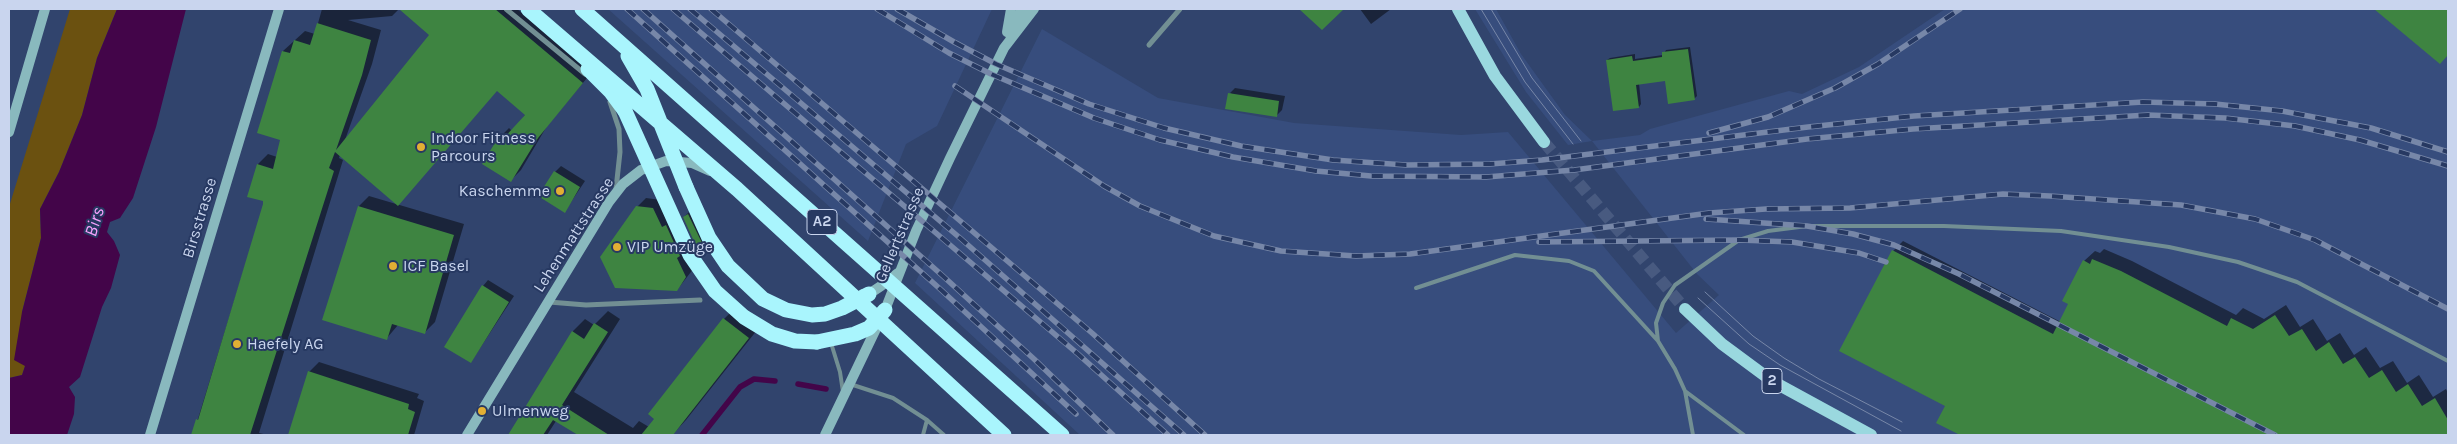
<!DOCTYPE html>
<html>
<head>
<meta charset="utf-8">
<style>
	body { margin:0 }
	#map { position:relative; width:2457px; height:444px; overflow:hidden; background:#31446d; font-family:Karla,sans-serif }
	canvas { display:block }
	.frame { position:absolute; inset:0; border:10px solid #c9d5ee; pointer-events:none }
</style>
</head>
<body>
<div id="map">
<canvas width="2457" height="444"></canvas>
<div class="frame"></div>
</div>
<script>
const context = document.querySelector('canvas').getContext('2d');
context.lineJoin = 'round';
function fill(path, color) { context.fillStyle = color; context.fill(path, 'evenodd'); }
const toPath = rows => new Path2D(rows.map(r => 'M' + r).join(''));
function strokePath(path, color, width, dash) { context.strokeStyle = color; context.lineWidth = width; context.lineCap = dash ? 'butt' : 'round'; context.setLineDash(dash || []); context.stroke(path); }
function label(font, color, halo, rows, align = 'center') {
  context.font = font + ' Karla,sans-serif'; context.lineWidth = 4; context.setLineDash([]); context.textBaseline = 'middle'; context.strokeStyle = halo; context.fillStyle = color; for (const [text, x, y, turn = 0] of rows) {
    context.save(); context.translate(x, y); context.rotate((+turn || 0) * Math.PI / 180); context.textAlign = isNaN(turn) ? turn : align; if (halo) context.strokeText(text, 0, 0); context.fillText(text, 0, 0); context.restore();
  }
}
fill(toPath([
	[608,9,992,9,937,126,906,144,868,241],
	[1475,9,1496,9,1521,54,1565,115,1592,141,1640,135,1650,129,1789,91,1802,94,1859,67,1945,9,2448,9,2448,435,1080,435,915,283,1042,29,1158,98,1294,123,1461,135,1508,132,1676,333,1719,295,1697,274,1592,141,1568,145,1526,92]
]), '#374d7d');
fill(toPath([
	[70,9,117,9,97,58,82,115,59,172,40,209,41,238,22,312,25,366,22,375,9,378,9,207]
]), '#6b5110');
fill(toPath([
	[117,9,186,9,156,127,133,198,120,218,110,222,107,232,114,241,120,255,111,288,102,307,80,377,69,387,75,397,74,414,67,435,9,435,9,378,22,375,25,366,14,360,22,312,41,238,40,209,59,172,82,115,97,58]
]), '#430549');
fill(toPath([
	[322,9,399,9,392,16,348,20,381,30,372,64,345,140,431,35,401,9,517,9,592,72,547,126,521,170,511,180,499,138,509,128,512,131,526,114,497,90,398,204,340,155,339,158,343,160,259,433,268,435,193,435,264,204,264,200,248,196,258,164,268,154,277,157,282,139,283,51,305,31,315,34],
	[1360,9,1391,9,1371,24],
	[2376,9,2448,9,2448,54,2440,62],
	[1690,47,1697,96,1694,99,1666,80,1639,83,1641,104,1639,107,1607,60,1610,58,1635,54,1635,59,1663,55,1666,50],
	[1235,88,1285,96,1282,110,1276,116,1230,93],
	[561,166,585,181,565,211,555,172],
	[369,196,464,224,435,322,424,333,398,325,387,338,359,206],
	[646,198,661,200,694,268,677,290,637,207],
	[693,208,710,236,702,244,684,217],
	[1903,241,2061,322,2070,304,2084,261,2095,251,2100,253,2104,249,2132,261,2236,315,2243,308,2264,319,2286,305,2300,327,2313,319,2327,341,2340,333,2354,355,2366,347,2380,368,2393,361,2407,383,2419,375,2433,397,2446,389,2448,393,2448,435,1963,435,1938,423,1947,406,1893,251],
	[488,280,514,296,471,362,483,286],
	[737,306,761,325,686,420,674,433,671,431,668,435,580,435,556,421,547,435,509,435,573,331,585,319,594,325,608,311,620,319,574,392,633,428,639,421,649,427,724,319],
	[319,362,419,394,417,398,424,401,414,435,290,435,309,372]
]), '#0007');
strokePath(toPath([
	[798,384,826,389],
	[702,435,740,387,754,379,775,381]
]), '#430549', 5.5);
fill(toPath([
	[399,9,495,9,583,83,538,138,511,182,482,164,498,138,502,140,525,115,497,91,398,206,335,152,329,168,334,171,250,435,191,435,196,419,198,420,263,204,263,201,247,197,257,164,273,169,280,140,257,133,282,51,290,53,294,40,310,45,317,23,371,40,362,75,336,150,429,35],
	[1299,9,1344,9,1322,30],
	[2374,9,2448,9,2448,55,2440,64],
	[1688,49,1695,100,1668,104,1665,81,1636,85,1639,108,1613,111,1606,60,1632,56,1633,61,1662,57,1662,52],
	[1228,93,1279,101,1277,117,1225,109],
	[554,171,580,187,565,213,538,196],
	[358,206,454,235,425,334,392,324,387,340,322,320],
	[636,206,653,208,662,227,666,225,680,256,677,258,686,277,677,291,615,288,600,257],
	[688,214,703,245,697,248,683,217],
	[1892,250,2053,334,2068,304,2062,301,2083,260,2090,264,2092,259,2121,271,2227,326,2231,318,2253,329,2275,315,2289,336,2302,329,2316,351,2329,342,2343,364,2355,357,2369,378,2382,370,2396,392,2408,384,2422,406,2435,398,2448,420,2448,435,1960,435,1936,423,1945,406,1839,351],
	[482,285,509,302,471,363,444,347],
	[723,318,749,338,673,435,641,435,654,419,648,414],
	[594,323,608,332,562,405,609,435,578,435,553,420,543,435,508,435,572,331,584,339],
	[308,371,409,404,408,409,415,412,408,435,288,435]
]), '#3e8441');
strokePath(toPath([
	[1544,142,1685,309]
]), '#485a80', 12, [12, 6]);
strokePath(toPath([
	[1416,288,1515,255,1569,261,1594,271,1658,341],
	[831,343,840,372,843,392],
	[850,384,893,398,927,420,944,435],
	[1685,391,1744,435],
	[923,435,927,420],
	[1693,435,1685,391,1675,369,1658,341,1656,323,1663,303,1675,285,1739,240,1768,231,1807,226,1944,226,2061,231,2169,247,2238,262,2297,282,2448,361]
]), '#728f93', 4);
strokePath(toPath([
	[506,9,585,74],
	[1149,45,1180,9],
	[610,102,619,129,620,152,616,189],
	[549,302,586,305,700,300]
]), '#728f93', 5);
strokePath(toPath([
	[1007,32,1011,9],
	[1010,35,1022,9],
	[9,132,45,9],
	[863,294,869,294,881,286,898,273],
	[150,435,279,9],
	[467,435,609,202,623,184,641,170,666,161,692,163,710,171],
	[825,435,885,310,916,231,950,158,1004,48,1034,9]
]), '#89b9be', 10);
strokePath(toPath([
	[1458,9,1495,76,1544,142],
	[1685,309,1722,344,1772,381,1871,435]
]), '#9ad8df', 12);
strokePath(toPath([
	[588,69,611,92,625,111],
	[686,187,709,238,728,266,763,299,786,310,812,315,825,314,842,308,869,294],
	[817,342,855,334,869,328,885,310]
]), '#a9f5fd', 15);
strokePath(toPath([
	[1481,9,1525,82,1573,144],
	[1491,9,1532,78,1581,141],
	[1705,292,1753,336,1784,358,1819,379,1902,422],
	[1698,298,1749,344,1780,365,1901,431]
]), '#7787a8', 1);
const rail = toPath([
	[627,9,939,288,1076,414],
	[643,9,944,277,1034,359,1113,435],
	[673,9,1078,354,1168,435],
	[690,9,960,238,1184,435],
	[711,9,1092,333,1205,435],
	[877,9,949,53,991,74,1094,118,1160,140,1233,157,1316,171,1371,176,1486,177,1574,170,1807,139,1913,129,2148,115,2225,118,2295,126,2360,140,2448,166],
	[897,9,954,42,996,64,1089,104,1164,128,1241,146,1333,160,1406,165,1490,164,1542,160,1808,127,1914,116,2143,102,2215,104,2282,111,2371,128,2448,152],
	[955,86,1104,186,1140,206,1214,236,1281,251,1356,256,1410,254,1709,213,1766,209,1850,208,2003,194,2050,196,2181,205,2255,219,2315,240,2448,309],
	[1709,133,1768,117,1835,88,1878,64,1960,9],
	[1706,219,1807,226,1853,234,1894,245,1959,274,2275,435],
	[1539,242,1739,240,1792,242,1859,253,1886,262]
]);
strokePath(rail, '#7787a8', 5.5);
strokePath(rail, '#273962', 4, [11]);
strokePath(toPath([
	[528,9,737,189,1004,435],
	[582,9,1062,435],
	[628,56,647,89,686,187],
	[625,111,690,255,715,291,744,317,772,334,795,341,817,342]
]), '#a9f5fd', 15);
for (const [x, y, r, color] of [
	[421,147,5,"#e2af34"],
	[560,191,5,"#e2af34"],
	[617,247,5,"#e2af34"],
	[393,266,5,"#e2af34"],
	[237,344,5,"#e2af34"],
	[482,411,5,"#e2af34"]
]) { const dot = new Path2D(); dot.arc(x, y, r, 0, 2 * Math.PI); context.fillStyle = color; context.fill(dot); strokePath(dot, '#273962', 2); }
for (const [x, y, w] of [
	[822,222,30],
	[1772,381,20]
]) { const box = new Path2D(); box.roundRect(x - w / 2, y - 12.5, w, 25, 4); context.fillStyle = '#273962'; context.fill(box); strokePath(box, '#c9d5ee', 1); }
label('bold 15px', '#c9d5ee', null, [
	["A2",822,222],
	["2",1772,381]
]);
label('16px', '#c9d5ee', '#273962', [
	["Indoor Fitness",431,138],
	["Parcours",431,156],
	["Kaschemme",550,191,"right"],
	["VIP Umzüge",627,247],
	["ICF Basel",403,266],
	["Haefely AG",247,344],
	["Ulmenweg",492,411]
], 'left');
label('16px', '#c9d5ee', '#273962', [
	["Birsstrasse",200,218,-73],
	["Lehenmattstrasse",574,235,-57],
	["Gellertstrasse",900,235,-67]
]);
label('italic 18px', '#f7a2fd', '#273962', [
	["Birs",95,222,-73]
]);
</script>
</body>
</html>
